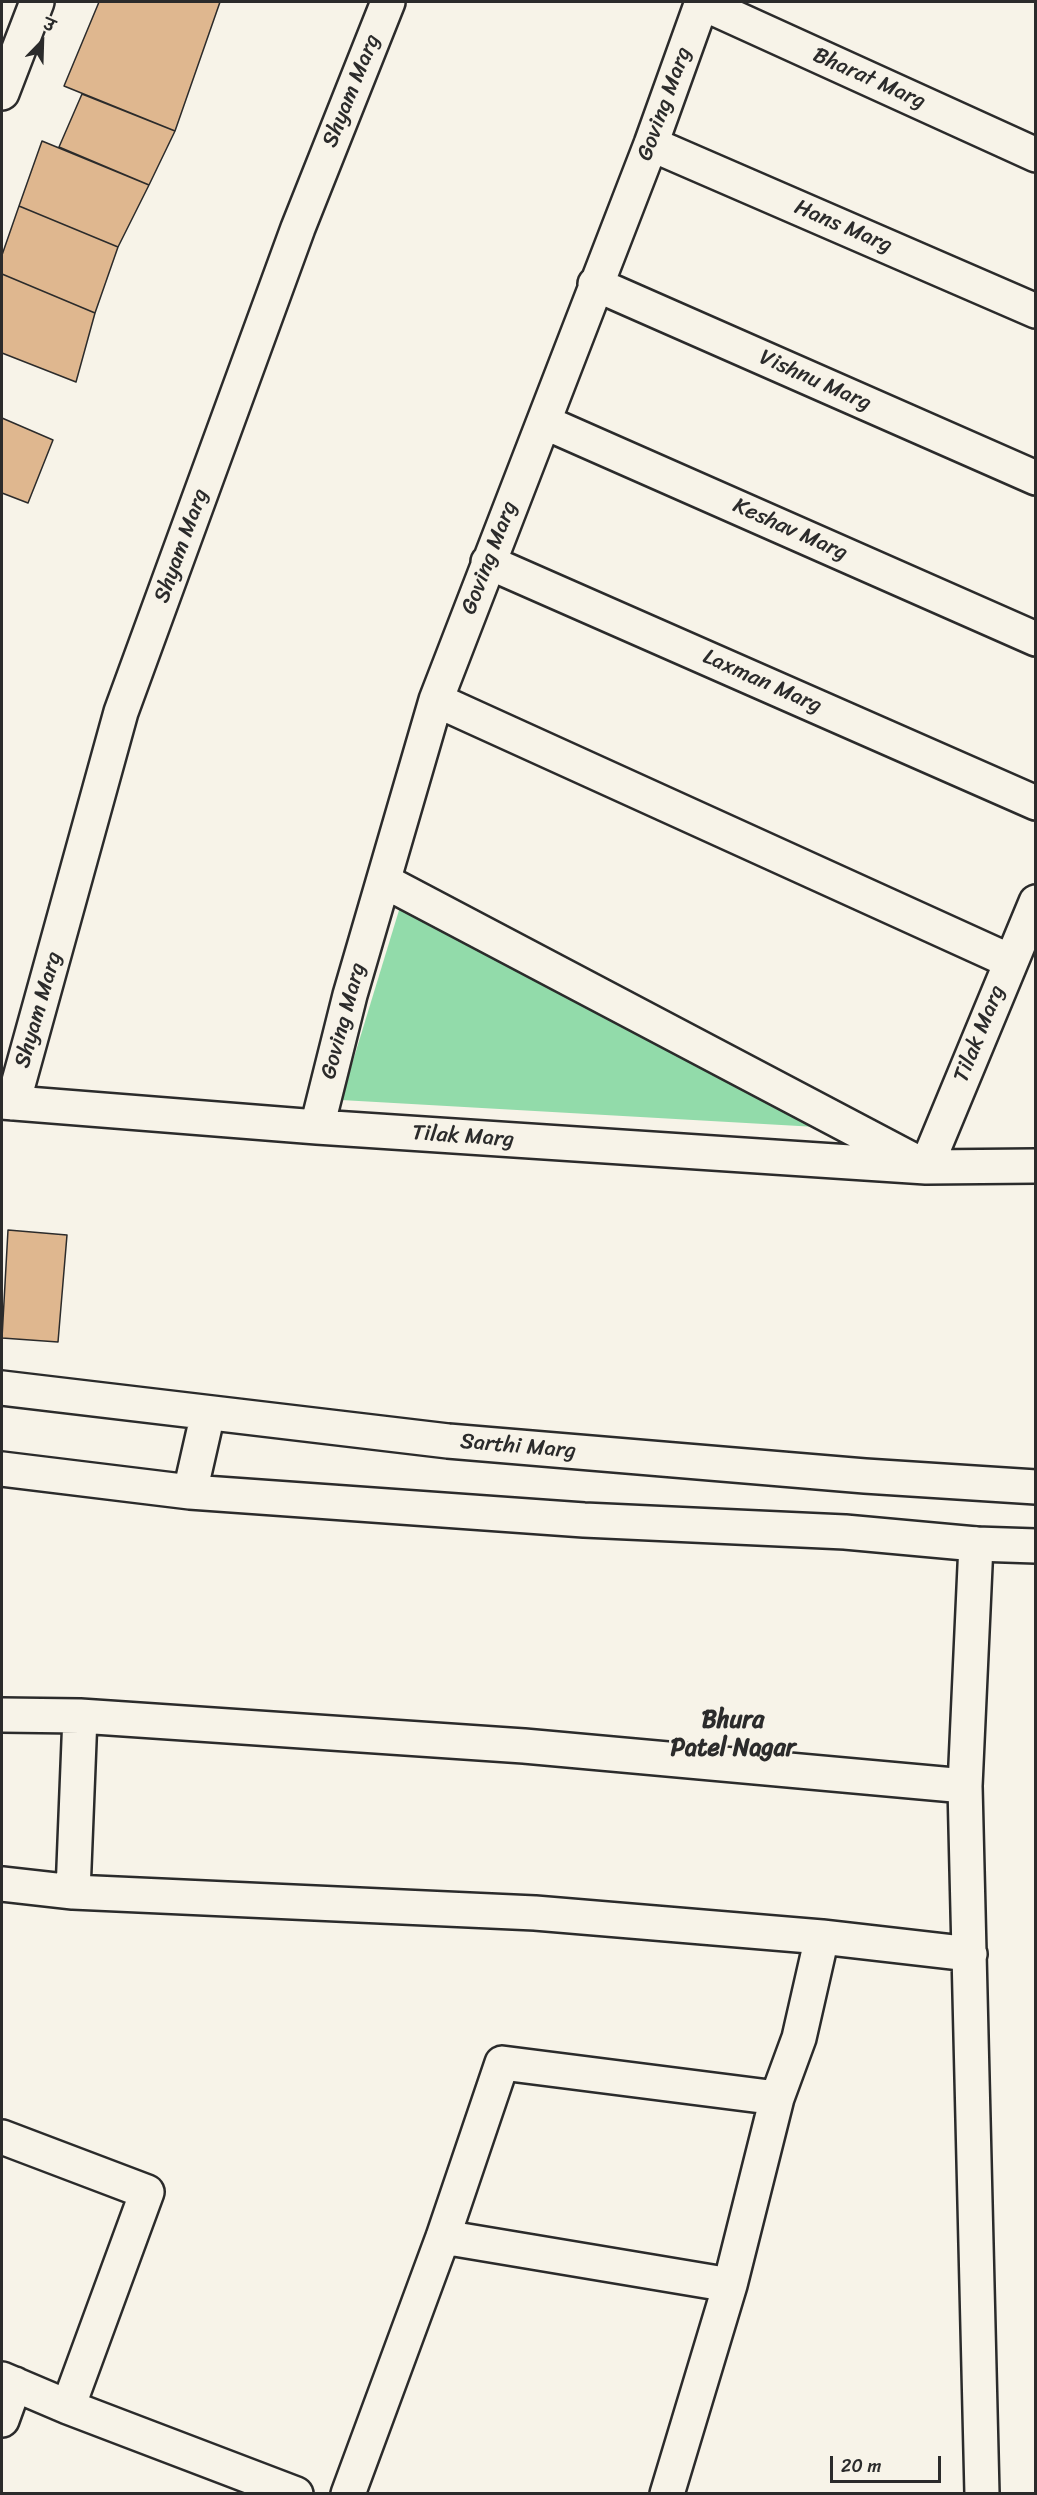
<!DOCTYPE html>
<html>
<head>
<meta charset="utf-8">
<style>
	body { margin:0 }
	#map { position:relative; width:1037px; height:2495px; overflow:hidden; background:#f7f3e8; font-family:Sriracha,"Playpen Sans Deva",sans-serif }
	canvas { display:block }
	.frame { position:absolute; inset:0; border:3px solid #2b2b2b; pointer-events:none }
	.north { position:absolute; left:12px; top:12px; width:60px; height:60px; -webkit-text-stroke:4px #f7f3e8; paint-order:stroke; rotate:23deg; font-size:16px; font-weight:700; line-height:24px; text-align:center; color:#2b2b2b }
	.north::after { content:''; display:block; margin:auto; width:21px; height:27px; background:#2b2b2b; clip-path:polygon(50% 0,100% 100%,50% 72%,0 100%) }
	.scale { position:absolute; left:830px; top:2456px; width:111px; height:27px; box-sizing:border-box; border:3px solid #2b2b2b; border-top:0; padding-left:8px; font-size:18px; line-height:21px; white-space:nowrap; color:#2b2b2b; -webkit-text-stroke:4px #f7f3e8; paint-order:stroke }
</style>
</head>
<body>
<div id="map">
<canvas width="1037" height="2495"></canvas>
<div class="frame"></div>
<div class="north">उ</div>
<div class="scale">20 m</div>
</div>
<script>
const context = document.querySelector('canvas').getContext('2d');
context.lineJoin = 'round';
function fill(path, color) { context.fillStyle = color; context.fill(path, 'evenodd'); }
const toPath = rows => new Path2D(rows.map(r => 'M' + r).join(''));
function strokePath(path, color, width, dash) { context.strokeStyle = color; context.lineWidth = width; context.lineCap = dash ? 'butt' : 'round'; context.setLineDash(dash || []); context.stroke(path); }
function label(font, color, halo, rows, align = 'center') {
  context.font = font + ' Sriracha,sans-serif'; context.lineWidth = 4.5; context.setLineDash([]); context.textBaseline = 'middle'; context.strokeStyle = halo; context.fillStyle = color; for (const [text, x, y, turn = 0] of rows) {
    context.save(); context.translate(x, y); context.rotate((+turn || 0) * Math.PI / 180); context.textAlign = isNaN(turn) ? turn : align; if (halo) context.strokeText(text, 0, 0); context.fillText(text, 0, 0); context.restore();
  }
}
fill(toPath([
	[400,907,887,1131,341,1100]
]), '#92dbaa');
const building = toPath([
	[99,2,220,2,175,131,64,86,99,2],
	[82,94,175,131,149,185,59,147,82,94],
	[42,141,149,185,118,247,19,206,42,141],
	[19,206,118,247,95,313,2,274,2,255,19,206],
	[2,274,95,313,76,382,2,353,2,274],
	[2,418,53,440,28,503,2,493,2,418],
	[8,1230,67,1235,58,1342,2,1338,8,1230]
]);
fill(building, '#dfb78f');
strokePath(building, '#2b2b2b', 1.5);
const street = toPath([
	[702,3,1036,155],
	[651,144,1036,311],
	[595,284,1036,478],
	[544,422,1036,639],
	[488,562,1036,803],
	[436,700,1010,961],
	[384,881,926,1167,1036,902],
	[2,1102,317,1127,926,1167,1036,1166],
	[13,1103,121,712,298,228,388,2],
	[317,1127,350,995,436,700,651,144,702,2],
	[976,1544,965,1786,982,2494],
	[2,1715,80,1716,524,1746,965,1786],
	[80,1716,73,1892,535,1913,822,1937],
	[2,1884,73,1892],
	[2,2137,147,2192,68,2407],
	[443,2237,730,2285],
	[2,2379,68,2407,296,2494],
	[2,2420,15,2384],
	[348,2494,443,2237,502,2063,777,2098,799,2038,822,1937,970,1954],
	[667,2494,730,2285,777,2098]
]);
const secondary = toPath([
	[2,93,37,2],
	[2,1388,448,1441,865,1476,1036,1487],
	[2,1469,190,1492,584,1520,845,1532,976,1544,1036,1546],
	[190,1492,208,1413]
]);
strokePath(street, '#2b2b2b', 38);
strokePath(secondary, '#2b2b2b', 38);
strokePath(street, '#f7f3e8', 33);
strokePath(secondary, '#f7f3e8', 33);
label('22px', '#2b2b2b', '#f7f3e8', [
	["Bharat Marg",869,79,24],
	["Shyam Marg",352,91,-68],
	["Goving Marg",665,104,-70],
	["Hans Marg",843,227,23],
	["Vishnu Marg",815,381,24],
	["Keshav Marg",790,530,24],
	["Shyam Marg",182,546,-70],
	["Goving Marg",490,558,-69],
	["Laxman Marg",762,682,24],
	["Shyam Marg",39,1010,-74],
	["Goving Marg",344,1021,-75],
	["Tilak Marg",980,1034,-68],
	["Tilak Marg",463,1137,4],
	["Sarthi Marg",518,1447,5]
]);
label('bold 24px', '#2b2b2b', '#f7f3e8', [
	["Bhura",733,1721],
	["Patel Nagar",733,1749]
]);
</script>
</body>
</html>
